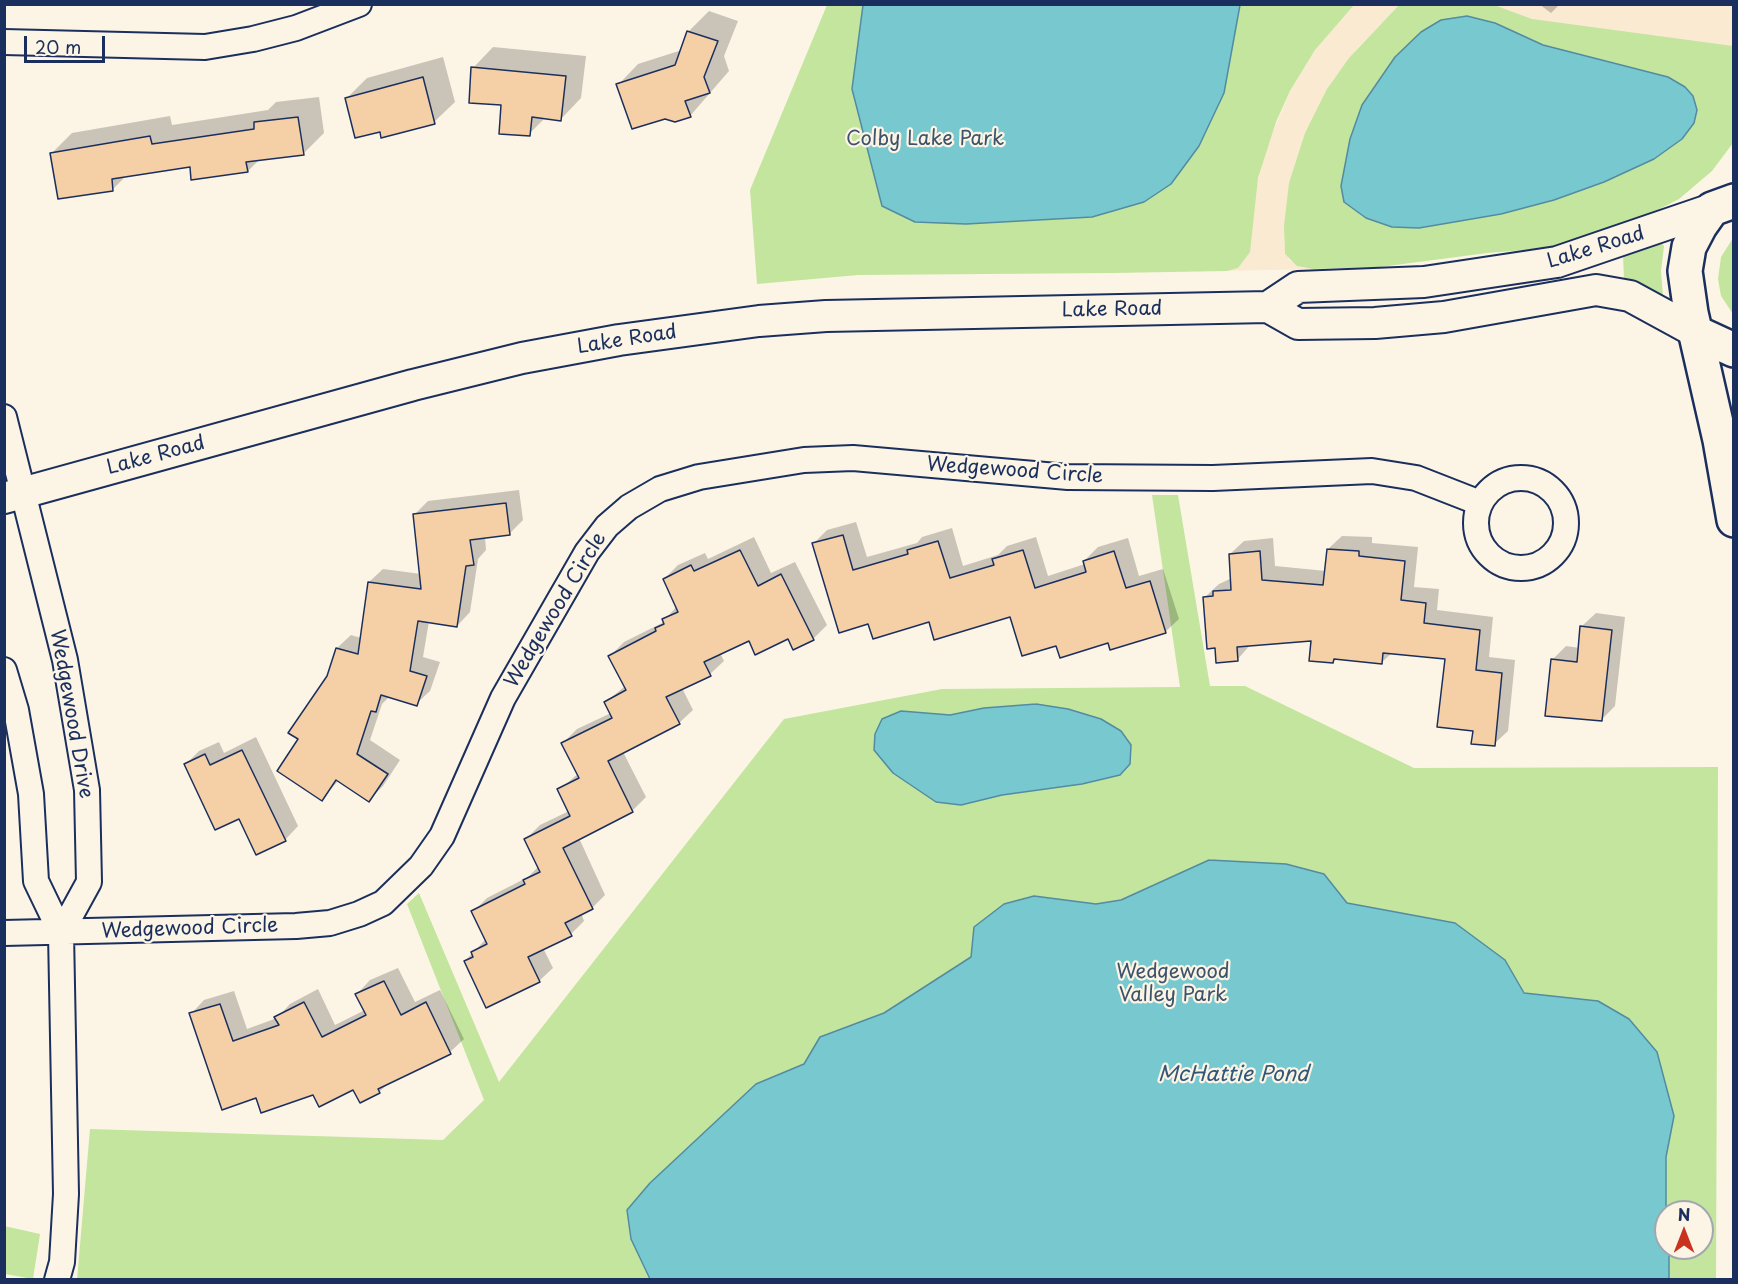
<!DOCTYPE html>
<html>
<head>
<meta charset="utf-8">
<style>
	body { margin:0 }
	#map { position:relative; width:1738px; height:1284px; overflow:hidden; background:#fcf5e5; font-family:"Playpen Sans",sans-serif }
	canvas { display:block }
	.frame { position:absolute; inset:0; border:6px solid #1b2f5e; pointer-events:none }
	.north { position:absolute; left:1654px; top:1200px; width:60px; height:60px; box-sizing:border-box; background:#fcf5e5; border:2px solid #a2a6af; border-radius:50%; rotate:0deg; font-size:16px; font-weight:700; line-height:24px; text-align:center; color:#1b2f5e }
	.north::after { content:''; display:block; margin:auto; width:21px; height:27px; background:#c8321e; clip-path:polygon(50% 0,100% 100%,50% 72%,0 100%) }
	.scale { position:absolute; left:24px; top:36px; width:81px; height:27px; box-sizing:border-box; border:3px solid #1b2f5e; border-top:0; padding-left:8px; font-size:18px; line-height:21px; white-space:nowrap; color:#1b2f5e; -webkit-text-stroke:4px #fcf5e5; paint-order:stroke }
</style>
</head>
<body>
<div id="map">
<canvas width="1738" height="1284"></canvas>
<div class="frame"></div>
<div class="north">N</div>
<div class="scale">20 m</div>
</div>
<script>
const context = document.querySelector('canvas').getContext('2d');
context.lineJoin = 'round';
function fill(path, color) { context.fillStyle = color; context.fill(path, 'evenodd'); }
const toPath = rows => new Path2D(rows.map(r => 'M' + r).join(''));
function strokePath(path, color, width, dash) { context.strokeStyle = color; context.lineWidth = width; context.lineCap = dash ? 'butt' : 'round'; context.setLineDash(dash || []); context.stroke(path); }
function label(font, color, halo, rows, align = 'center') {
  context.font = font + ' "Playpen Sans",sans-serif'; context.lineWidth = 4.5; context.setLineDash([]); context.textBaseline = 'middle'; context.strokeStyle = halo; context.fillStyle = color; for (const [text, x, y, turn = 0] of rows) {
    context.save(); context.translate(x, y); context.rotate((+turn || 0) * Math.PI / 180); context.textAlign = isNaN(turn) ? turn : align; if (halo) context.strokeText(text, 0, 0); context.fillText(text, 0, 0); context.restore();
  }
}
fill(toPath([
	[1354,5,1399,5,1358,48,1334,79,1305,133,1284,244,1289,260,1305,268,1318,269,1221,271,1238,268,1265,150,1290,92,1315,50],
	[1489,5,1733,5,1733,58,1540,29]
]), '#faead2');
fill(toPath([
	[827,5,1354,5,1315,50,1290,91,1276,122,1258,178,1250,252,1238,268,1227,271,1113,273,858,275,757,284,750,190],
	[1399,5,1494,5,1532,19,1733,46,1733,143,1712,171,1679,199,1634,222,1564,247,1487,253,1380,267,1313,269,1297,266,1285,254,1284,226,1289,183,1305,133,1327,89,1349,58],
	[1733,238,1733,314,1721,296,1718,279,1721,257],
	[1661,243,1664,246,1661,271,1663,297,1624,279,1623,255],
	[1152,495,1178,495,1210,686,1245,686,1414,768,1718,767,1716,1279,77,1280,90,1129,443,1140,484,1100,407,904,419,893,499,1082,784,719,942,689,1180,687],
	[1666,1212,1702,1212,1702,1248,1666,1248],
	[4,1226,40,1234,33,1279,5,1274]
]), '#c3e59e');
const water = toPath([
	[863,5,863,4,1240,5,1224,93,1199,146,1171,184,1144,202,1092,217,966,224,915,222,882,206,852,89,863,5],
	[1467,16,1495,23,1543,45,1668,77,1685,87,1693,96,1697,110,1694,123,1682,139,1654,159,1604,182,1554,200,1501,214,1419,228,1392,227,1366,218,1344,202,1341,186,1350,139,1362,105,1395,57,1421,32,1441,20,1467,16],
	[1036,704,1068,709,1101,719,1121,731,1131,745,1130,764,1120,775,1082,784,1002,795,961,805,936,802,893,773,874,750,875,734,882,719,901,711,950,715,984,708,1036,704],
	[1209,860,1286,864,1324,874,1347,903,1455,923,1505,960,1524,993,1598,1001,1629,1019,1657,1052,1674,1116,1666,1157,1666,1248,1669,1248,1669,1279,650,1279,631,1239,627,1210,650,1183,756,1084,804,1064,820,1037,884,1013,971,957,974,927,1004,904,1034,896,1096,904,1121,900,1209,860]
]);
fill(water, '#78c9cf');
strokePath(water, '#538ba2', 1.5);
fill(toPath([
	[1539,4,1560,4,1551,13],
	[709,11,738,21,724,56,729,71,690,116,618,85,638,64,682,50,688,32],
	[493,47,586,56,581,98,561,119,546,117,529,134,473,68],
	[443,57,455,102,434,122,381,131,347,98,367,78],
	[319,97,324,133,303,154,260,159,248,171,191,166,127,175,113,189,51,154,72,133,170,116,172,125,268,110,276,102],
	[519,490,523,520,509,534,485,537,486,550,478,559,470,612,457,626,429,621,423,657,440,662,430,691,416,704,390,696,382,704,370,740,400,760,383,786,369,800,339,780,322,799,300,739,328,677,337,648,351,635,361,638,369,582,383,569,421,574,414,515,428,501],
	[856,522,867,557,917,543,922,537,952,528,963,566,998,555,1007,546,1036,537,1048,576,1085,564,1084,561,1098,547,1128,538,1139,576,1163,569,1179,619,1165,632,1109,641,1057,644,1011,615,869,623,814,543,827,530],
	[1342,536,1372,537,1372,543,1418,547,1414,587,1439,589,1437,610,1493,617,1489,657,1515,660,1508,731,1494,744,1474,730,1446,657,1392,653,1381,663,1337,658,1333,662,1313,639,1251,644,1237,660,1216,647,1205,597,1219,584,1232,578,1230,554,1244,541,1273,538,1275,566,1326,571,1328,549],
	[754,537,771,573,795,562,827,625,813,639,749,639,720,653,724,661,710,674,682,688,693,710,679,723,623,752,646,797,632,811,579,838,605,895,592,908,581,913,584,921,571,934,543,948,553,968,539,981,465,961,486,939,473,912,487,898,528,877,539,866,526,839,540,825,569,811,559,790,579,773,563,743,577,729,611,713,605,703,625,686,610,656,624,642,662,623,677,606,664,579,678,565,705,553,708,559],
	[1596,613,1625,617,1615,706,1601,720,1552,660,1566,646,1580,648,1582,626],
	[256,737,298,826,285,840,240,817,185,765,199,751,219,742,224,753],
	[398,968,415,1002,440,990,464,1039,450,1052,389,1083,379,1092,354,1088,257,1096,191,1014,204,1000,234,991,247,1029,277,1018,290,1004,318,989,335,1025,365,1010,357,994,370,980]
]), '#0003');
const building = toPath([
	[687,31,718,41,704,77,710,93,685,101,691,117,675,122,665,119,632,129,616,84,675,65,687,31],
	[471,67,566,76,561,121,532,117,530,136,499,134,501,105,469,103,471,67],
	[423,77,435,124,381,138,380,132,355,138,345,98,423,77],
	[298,117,304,155,246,162,248,172,191,180,190,167,112,179,113,191,58,199,50,153,150,136,152,144,254,129,254,122,298,117],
	[506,503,510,535,470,540,474,565,466,566,457,627,418,621,410,671,427,676,417,706,381,695,376,712,371,711,357,754,388,774,369,802,336,780,322,801,277,771,298,739,288,733,327,676,336,648,358,654,368,582,421,589,413,514,506,503],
	[843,535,853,570,908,554,907,550,938,541,950,578,994,565,992,559,1023,550,1035,588,1086,572,1083,561,1114,551,1126,588,1150,581,1166,633,1110,650,1108,643,1060,658,1056,646,1022,656,1010,617,934,640,929,622,873,639,868,624,839,633,812,543,843,535],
	[1327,549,1359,551,1359,556,1405,561,1401,600,1426,603,1424,623,1480,630,1476,670,1502,673,1495,746,1471,744,1473,731,1437,727,1445,659,1383,653,1382,664,1334,659,1333,663,1309,661,1311,641,1237,647,1238,661,1216,663,1215,648,1207,649,1203,597,1213,596,1213,591,1231,590,1229,554,1260,551,1262,580,1323,585,1327,549],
	[740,550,758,586,781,574,814,640,793,650,788,639,755,655,749,641,704,662,711,676,666,697,680,724,608,761,633,812,563,848,593,909,565,923,572,936,528,957,540,982,486,1008,464,961,473,957,471,952,487,944,471,911,525,884,523,880,540,872,524,839,570,816,557,789,579,778,561,743,612,718,604,702,626,690,608,656,656,631,655,628,664,624,662,619,678,612,663,579,691,565,694,571,740,550],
	[1580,626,1612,630,1602,721,1545,716,1551,659,1577,662,1580,626],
	[242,750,286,841,256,855,239,819,215,830,184,764,205,754,210,765,242,750],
	[384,981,401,1015,426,1002,451,1054,378,1089,380,1093,360,1103,353,1090,319,1107,313,1095,261,1113,256,1098,222,1110,189,1013,220,1004,233,1041,279,1025,274,1017,304,1002,322,1037,366,1015,355,994,384,981]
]);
fill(building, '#f5cfa5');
strokePath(building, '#1b2f5e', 1.5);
const minor = toPath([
	[4,42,205,47,253,39,296,28,359,4],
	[4,417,65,660,87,790,89,882,61,933],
	'1476 523a45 45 0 1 1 90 0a45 45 0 1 1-90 0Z',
	[4,670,16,710,31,794,36,881,61,933,66,1194,62,1262,57,1280],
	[4,933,296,926,330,923,359,914,383,903,421,866,442,836,503,698,587,552,607,526,629,507,660,489,699,477,804,460,853,458,1068,477,1213,478,1372,471,1416,478,1480,503]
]);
const tertiary = toPath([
	[1268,307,1298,287,1424,282,1557,262,1712,209],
	[4,498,413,385,522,358,619,340,759,321,826,316,1268,307,1298,324,1375,323,1444,317,1596,290,1630,296,1696,332]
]);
const secondary = toPath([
	[1734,201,1712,209,1700,226,1689,247,1685,271,1691,313,1720,440,1734,520],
	[1697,333,1734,350]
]);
strokePath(minor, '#1b2f5e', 28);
strokePath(tertiary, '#1b2f5e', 34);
strokePath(secondary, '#1b2f5e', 38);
strokePath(minor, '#fcf5e5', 24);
strokePath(tertiary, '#fcf5e5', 30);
strokePath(secondary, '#fcf5e5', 33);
label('20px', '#3d536b', '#fcf5e5', [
	["Colby Lake Park",925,139],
	["Wedgewood",1173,972],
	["Valley Park",1173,995]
]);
label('20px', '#1b2f5e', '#fcf5e5', [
	["Lake Road",1596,248,-17],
	["Lake Road",1112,310,-1],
	["Lake Road",627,340,-9],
	["Lake Road",156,456,-15],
	["Wedgewood Circle",1015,471,4],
	["Wedgewood Circle",556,610,-59],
	["Wedgewood Drive",71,714,80],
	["Wedgewood Circle",190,929,-2]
]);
label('italic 21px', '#32567a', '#fcf5e5', [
	["McHattie Pond",1233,1075]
]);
</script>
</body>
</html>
